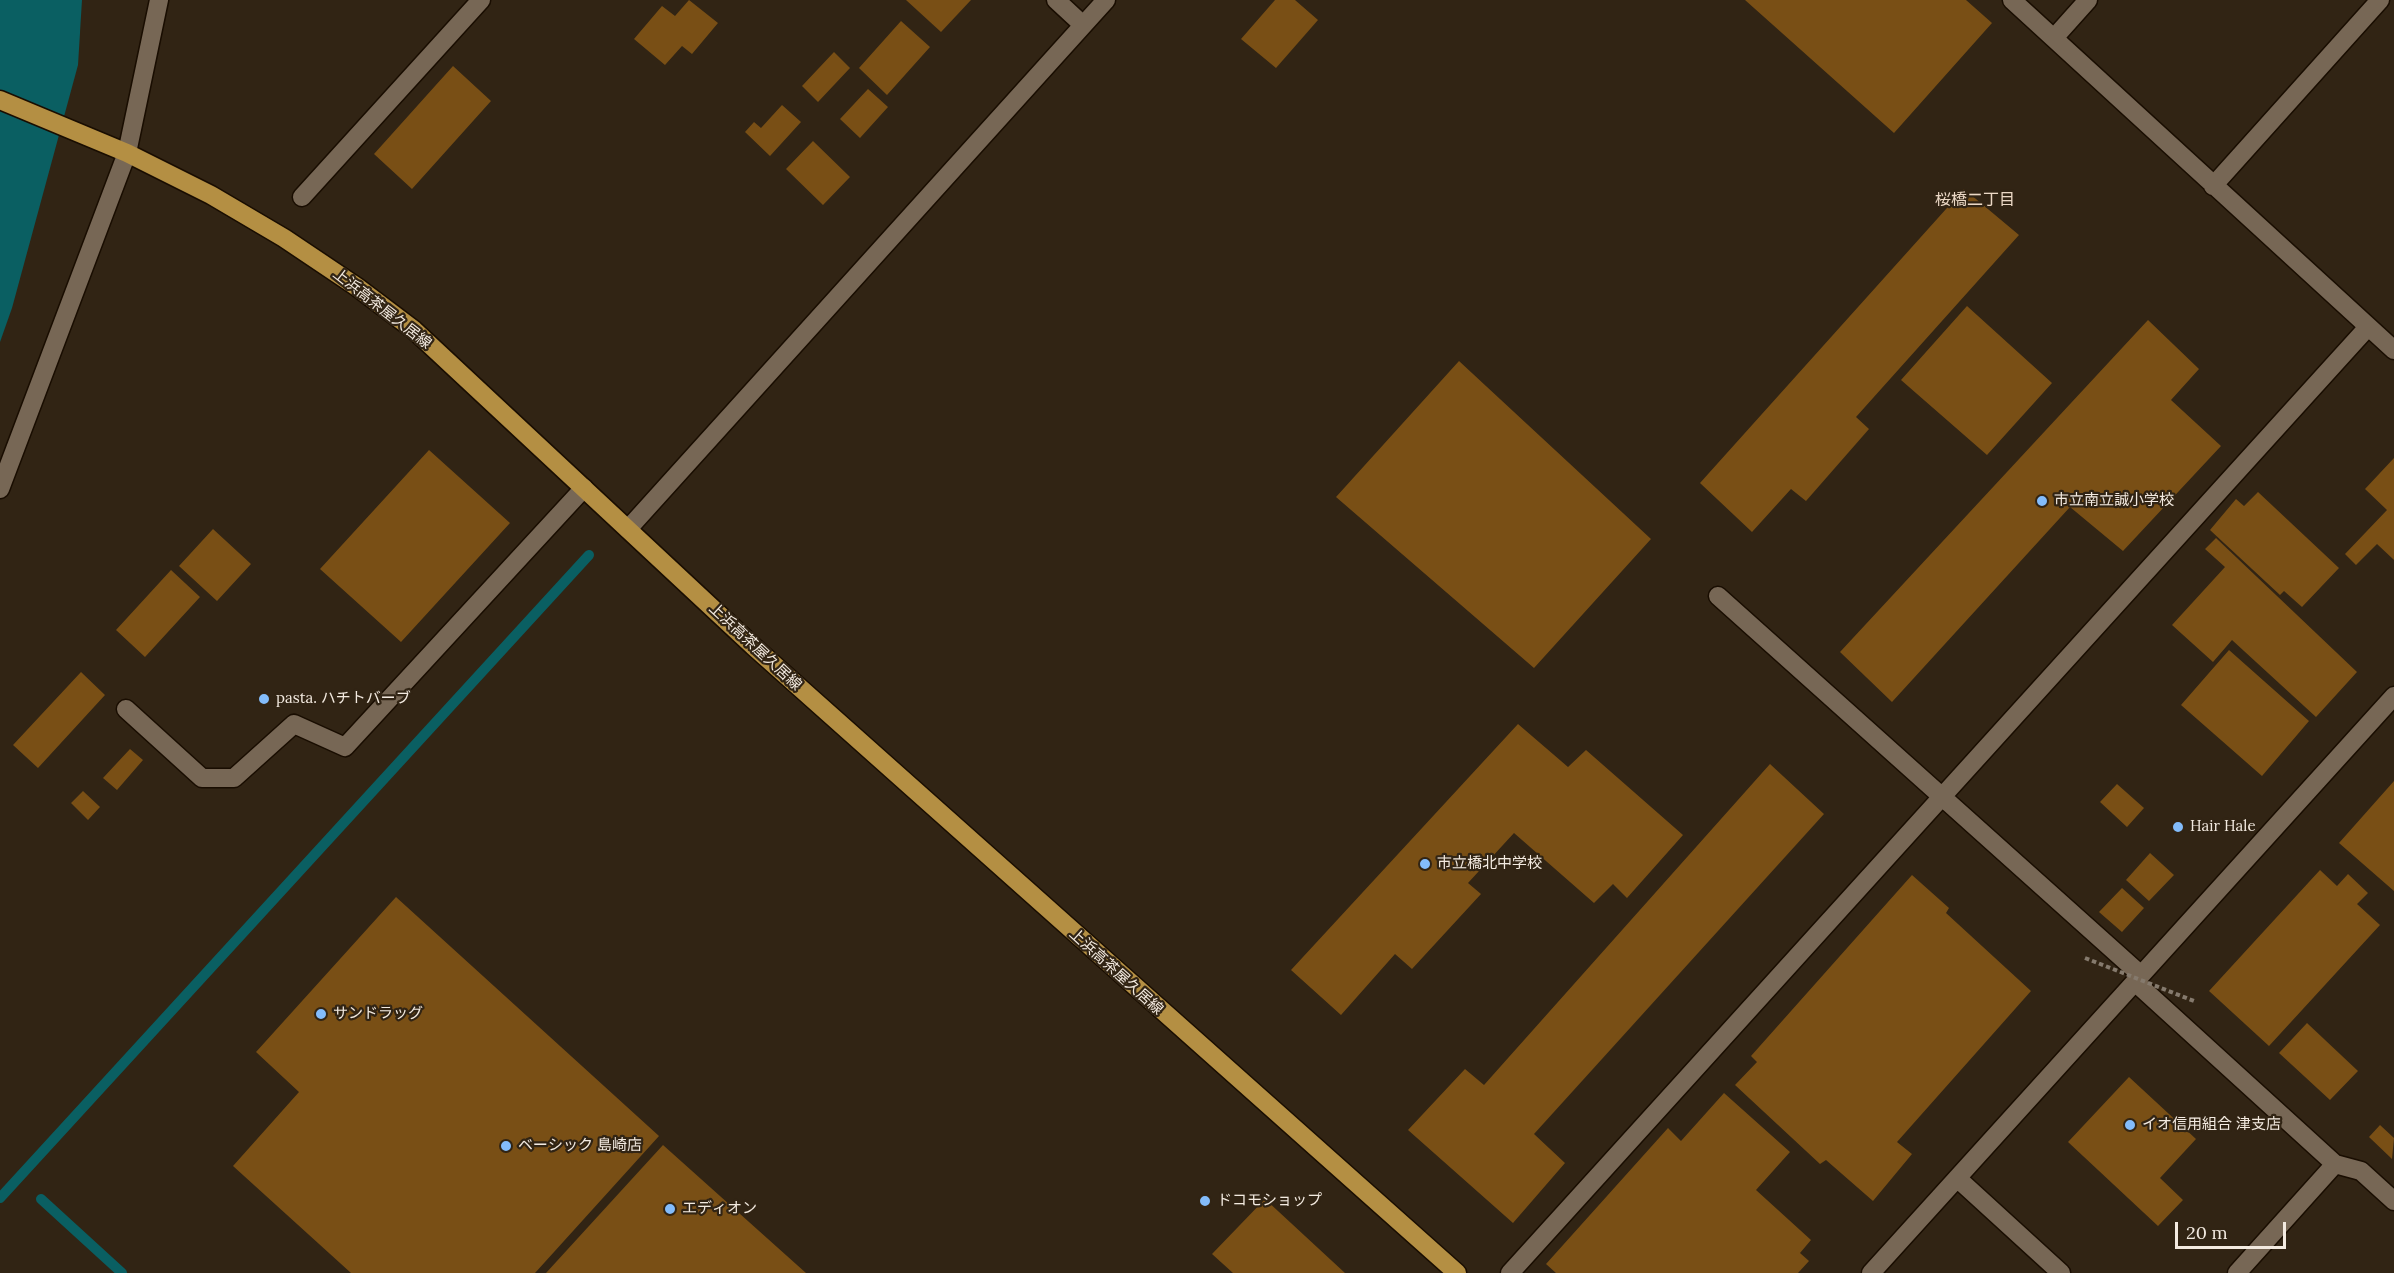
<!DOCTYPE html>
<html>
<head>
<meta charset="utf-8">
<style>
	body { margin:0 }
	#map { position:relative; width:2394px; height:1273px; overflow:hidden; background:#312414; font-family:Lora,serif }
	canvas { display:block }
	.scale { position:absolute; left:2175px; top:1222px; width:111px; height:27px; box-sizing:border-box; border:3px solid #f3eae0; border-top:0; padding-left:8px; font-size:18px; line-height:21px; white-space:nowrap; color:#f3eae0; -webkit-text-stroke:4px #312414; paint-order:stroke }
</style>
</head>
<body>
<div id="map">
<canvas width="2394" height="1273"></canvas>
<div class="scale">20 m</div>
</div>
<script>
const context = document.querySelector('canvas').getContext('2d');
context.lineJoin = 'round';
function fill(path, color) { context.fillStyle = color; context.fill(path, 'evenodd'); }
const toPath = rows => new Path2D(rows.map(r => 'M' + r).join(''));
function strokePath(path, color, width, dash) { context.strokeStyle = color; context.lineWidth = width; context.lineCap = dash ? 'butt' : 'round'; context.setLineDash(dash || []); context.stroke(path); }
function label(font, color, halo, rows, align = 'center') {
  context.font = font + ' Lora,"Noto Sans JP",serif'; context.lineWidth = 4.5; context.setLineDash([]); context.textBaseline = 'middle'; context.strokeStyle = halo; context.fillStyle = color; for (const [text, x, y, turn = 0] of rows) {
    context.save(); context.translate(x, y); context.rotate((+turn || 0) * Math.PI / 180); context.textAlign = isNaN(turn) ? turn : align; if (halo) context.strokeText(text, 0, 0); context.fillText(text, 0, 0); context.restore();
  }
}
fill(toPath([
	[0,0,82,0,78,65,12,308,0,342]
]), '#0a5f62');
strokePath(toPath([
	[0,1198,589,555],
	[41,1199,122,1273]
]), '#0a5f62', 10);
fill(toPath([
	[689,0,718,23,692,54,682,46,665,65,634,39,662,6,675,16],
	[906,0,971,0,941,32],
	[1275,0,1295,0,1318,20,1276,68,1241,39],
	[1745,0,1966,0,1992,23,1894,133],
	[901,21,930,47,887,95,859,68],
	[834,52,850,68,818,102,802,86],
	[453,66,491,101,412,189,374,154],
	[868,89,888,107,860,138,840,119],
	[782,105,801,122,770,156,745,132,754,122,761,128],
	[813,141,850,177,823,205,786,169],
	[1964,189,2019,235,1856,417,1869,429,1806,501,1791,489,1752,532,1700,483],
	[1967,306,2052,383,1987,455,1901,380],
	[2148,320,2199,369,2171,400,2221,446,2123,551,2070,507,1892,702,1840,652],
	[1459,361,1651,539,1534,668,1336,497],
	[429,450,510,523,401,642,320,569],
	[2394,458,2394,560,2377,544,2356,565,2345,554,2387,510,2365,489],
	[2258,492,2339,568,2302,607,2284,591,2280,595,2210,530,2236,499,2244,506],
	[213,529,251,564,217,601,179,566],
	[2216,538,2357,672,2316,717,2232,640,2213,662,2172,625,2225,567,2205,549],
	[171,570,200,597,145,657,116,630],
	[2229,650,2309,721,2262,776,2181,705],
	[81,672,105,695,38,768,13,745],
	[1518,724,1568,767,1586,750,1683,835,1627,898,1613,884,1594,903,1514,833,1468,883,1481,894,1412,969,1395,954,1341,1015,1291,970],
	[130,749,143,760,117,790,103,778],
	[1770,764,1824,814,1534,1134,1565,1163,1513,1223,1408,1130,1465,1069,1484,1085],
	[2394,781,2394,891,2339,843],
	[2117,784,2144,808,2127,827,2100,802],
	[83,791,100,807,88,820,71,803],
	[2150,853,2174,875,2149,901,2126,880],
	[2320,870,2337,886,2348,874,2368,893,2357,904,2380,925,2269,1046,2209,991],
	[1912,875,1949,908,1946,913,2031,991,1897,1142,1912,1154,1873,1201,1826,1160,1820,1164,1735,1085,1757,1062,1751,1056],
	[2122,888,2144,908,2122,932,2099,912],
	[396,897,659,1136,535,1273,351,1273,233,1166,299,1092,256,1052],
	[2307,1023,2358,1071,2330,1100,2279,1053],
	[2129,1077,2196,1139,2160,1178,2183,1200,2158,1226,2068,1142],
	[1724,1093,1790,1152,1756,1190,1811,1240,1800,1253,1809,1261,1798,1273,1556,1273,1546,1264,1668,1128,1681,1141],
	[2380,1125,2394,1138,2392,1159,2369,1137],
	[663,1145,806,1273,546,1273],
	[1265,1199,1345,1273,1233,1273,1212,1254]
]), '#794f15');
const minor = toPath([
	[1056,0,1083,25],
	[2012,0,2394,350],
	[2054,38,2088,0],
	[2213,186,2380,0],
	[302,197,481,0],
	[0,489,127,153,159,0],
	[628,529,1106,0],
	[1718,596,2141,975],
	[126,709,202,778,234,778,294,724,345,747,584,488],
	[2135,982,2335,1164,2361,1171,2394,1201],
	[1957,1178,2061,1273],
	[1510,1273,2368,327],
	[1871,1273,2394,696],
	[2237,1273,2335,1164]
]);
const major = toPath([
	[0,100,127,153,211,195,284,238,357,287,414,330,753,646,1457,1273]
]);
strokePath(minor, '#190d01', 21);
strokePath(major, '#190d01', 21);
strokePath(minor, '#776755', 18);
strokePath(major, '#b48f43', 18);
strokePath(toPath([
	[2085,958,2194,1001]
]), '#857a6d', 4, [4.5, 3]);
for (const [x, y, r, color] of [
	[2042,501,6,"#83bcfb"],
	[264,699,6,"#83bcfb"],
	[2178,827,6,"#83bcfb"],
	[1425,864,6,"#83bcfb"],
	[321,1014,6,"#83bcfb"],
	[2130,1125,6,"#83bcfb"],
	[506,1146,6,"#83bcfb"],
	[1205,1201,6,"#83bcfb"],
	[670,1209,6,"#83bcfb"]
]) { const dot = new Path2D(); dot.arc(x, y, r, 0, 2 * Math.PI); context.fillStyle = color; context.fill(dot); strokePath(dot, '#312414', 2); }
label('15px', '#f3eae0', '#312414', [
	["上浜高茶屋久居線",382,309,38],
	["上浜高茶屋久居線",755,647,43],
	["上浜高茶屋久居線",1116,972,42]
]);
label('15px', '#f3eae0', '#312414', [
	["市立南立誠小学校",2054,501],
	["pasta. ハチトバーブ",276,699],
	["Hair Hale",2190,827],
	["市立橋北中学校",1437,864],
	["サンドラッグ",333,1014],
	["イオ信用組合 津支店",2142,1125],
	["ベーシック 島崎店",518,1146],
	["ドコモショップ",1217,1201],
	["エディオン",682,1209]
], 'left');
label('16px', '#ebd8c5', '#312414', [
	["桜橋二丁目",1975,200]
]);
</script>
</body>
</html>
